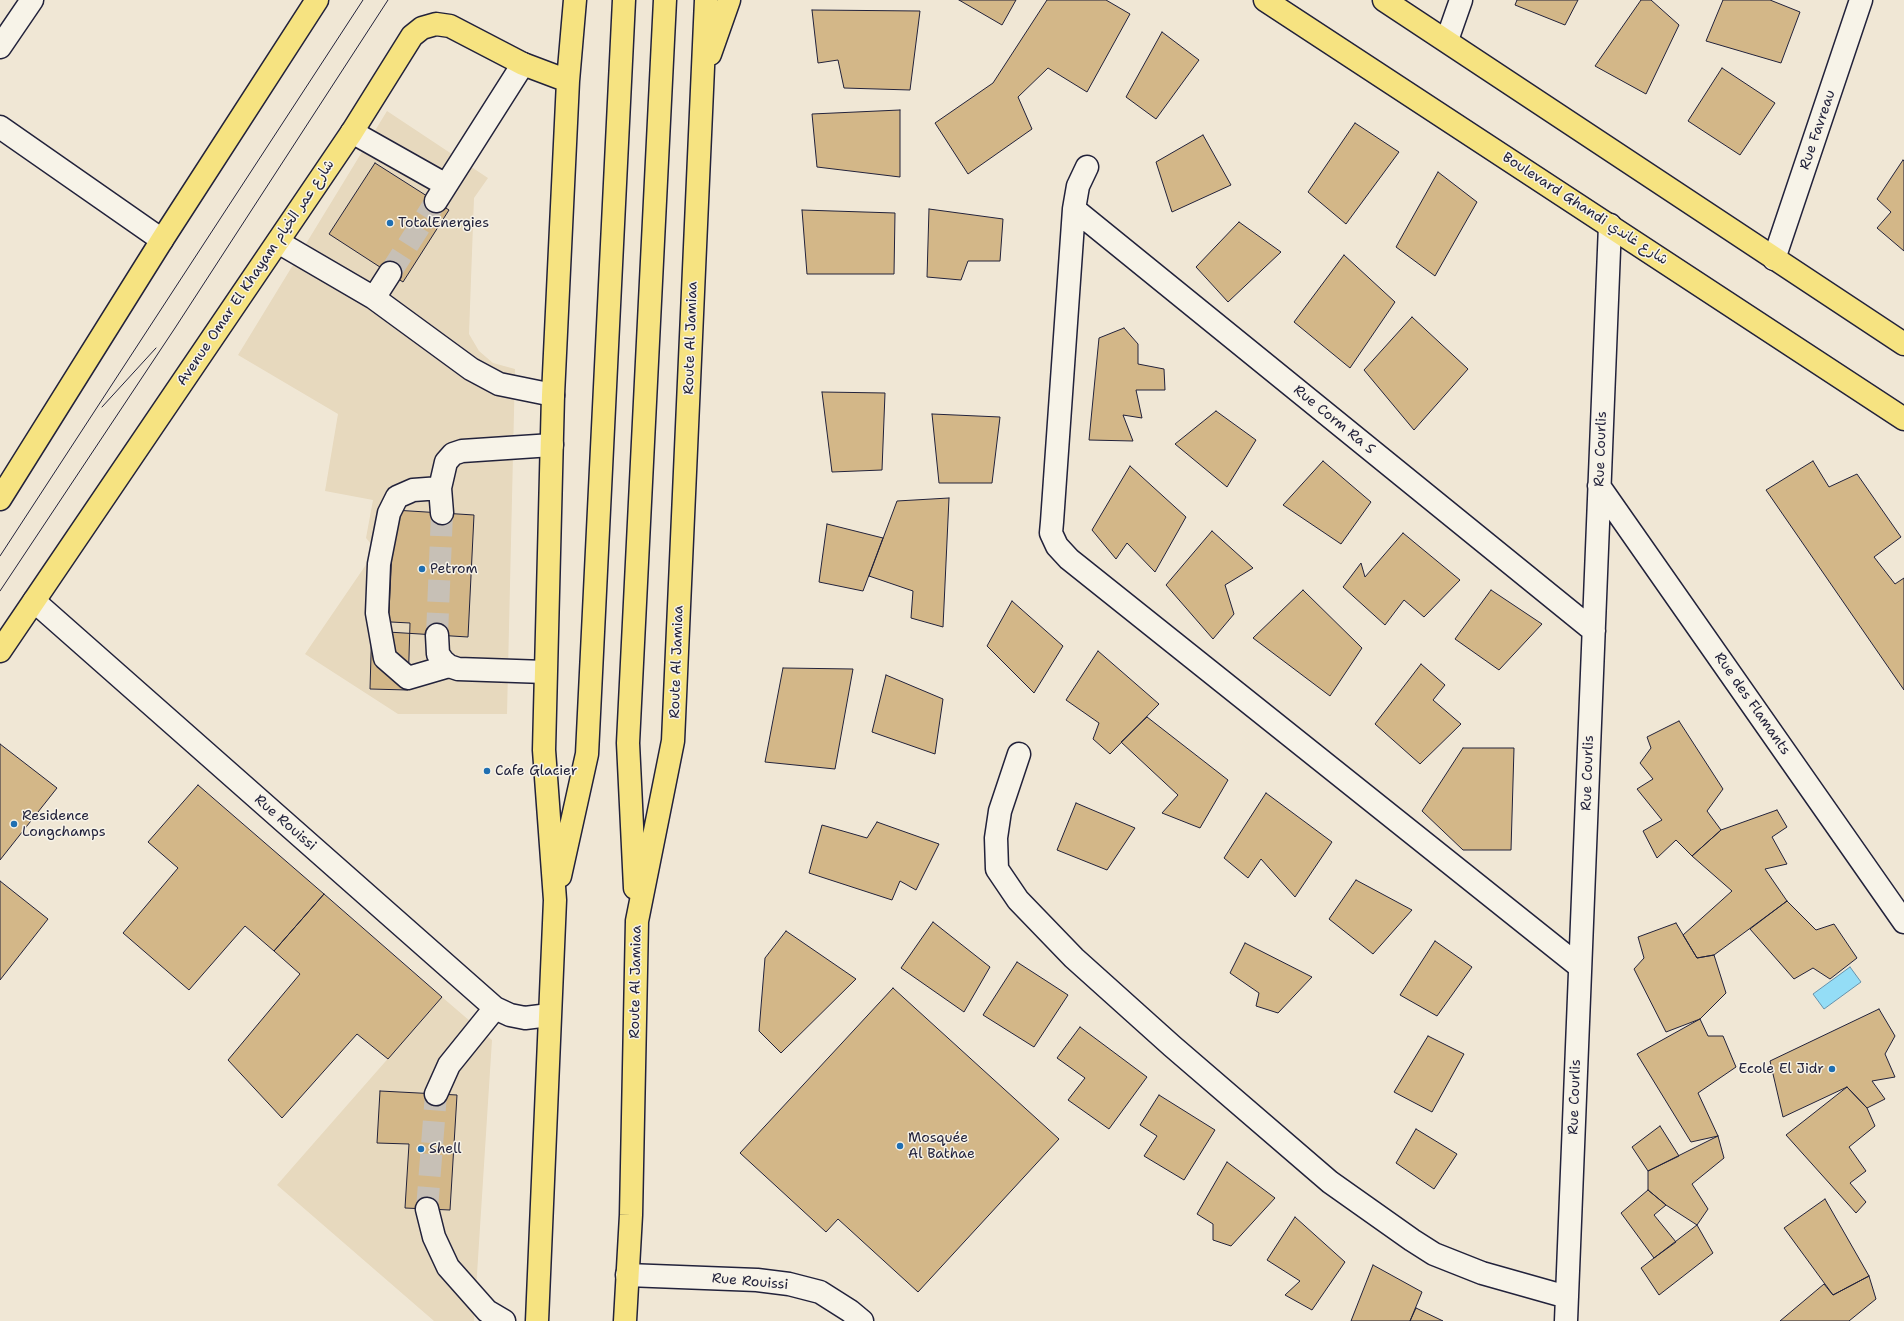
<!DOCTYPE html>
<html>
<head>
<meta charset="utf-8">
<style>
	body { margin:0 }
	canvas { display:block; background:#f0e7d5 }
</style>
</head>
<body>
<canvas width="1904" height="1321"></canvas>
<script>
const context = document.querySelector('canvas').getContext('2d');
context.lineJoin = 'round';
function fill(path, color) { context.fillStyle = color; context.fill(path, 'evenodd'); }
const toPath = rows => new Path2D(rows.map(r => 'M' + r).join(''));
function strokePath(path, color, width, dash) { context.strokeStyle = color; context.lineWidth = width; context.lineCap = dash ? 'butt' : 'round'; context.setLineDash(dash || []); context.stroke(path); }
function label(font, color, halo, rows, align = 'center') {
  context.font = font + ' "Shantell Sans","Playpen Sans Arabic",sans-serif'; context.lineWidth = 3; context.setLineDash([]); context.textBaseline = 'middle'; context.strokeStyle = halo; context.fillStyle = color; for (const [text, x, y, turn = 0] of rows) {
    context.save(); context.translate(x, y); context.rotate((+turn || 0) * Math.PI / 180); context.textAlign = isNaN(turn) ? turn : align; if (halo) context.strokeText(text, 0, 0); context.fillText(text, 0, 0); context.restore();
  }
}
fill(toPath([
	[387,111,488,178,474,198,469,334,479,351,493,363,515,369,507,714,398,714,305,654,376,550,366,538,373,500,325,491,338,414,238,355],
	[442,997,492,1040,474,1321,434,1321,277,1185]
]), '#e7d9be');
const water = toPath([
	[1850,967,1861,982,1824,1009,1813,994,1850,967]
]);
fill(water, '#94ddf6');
strokePath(water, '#6692ab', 1);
const building = toPath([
	[959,0,1016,0,1002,25,959,0],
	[1047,0,1106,0,1130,14,1087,92,1048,68,1018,97,1032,129,968,174,935,123,993,83,1047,0],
	[1517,0,1578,0,1565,25,1515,5,1517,0],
	[1641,0,1651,0,1679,25,1646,94,1595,66,1641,0],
	[1723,0,1770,0,1800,12,1781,63,1706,41,1723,0],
	[812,10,920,11,910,90,844,88,838,60,818,63,812,10],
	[1162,32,1199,60,1156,119,1126,97,1162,32],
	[1722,68,1775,103,1740,155,1688,121,1722,68],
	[900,110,900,177,817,167,812,114,900,110],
	[1355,123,1399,152,1346,224,1308,192,1355,123],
	[1203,135,1231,185,1172,212,1156,162,1203,135],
	[1903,160,1904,161,1904,251,1877,228,1891,212,1877,199,1903,160],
	[375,163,449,210,403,282,329,234,375,163],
	[1438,172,1477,202,1435,276,1396,247,1438,172],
	[929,209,1003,219,1000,261,968,261,961,280,927,277,929,209],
	[802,210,895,213,894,274,807,274,802,210],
	[1239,222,1281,252,1228,302,1196,267,1239,222],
	[1344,255,1395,302,1350,368,1294,322,1344,255],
	[1412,317,1468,369,1414,430,1364,370,1412,317],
	[1124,328,1138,344,1138,364,1164,369,1165,390,1136,390,1142,418,1123,415,1133,441,1089,440,1099,338,1124,328],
	[822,392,885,393,882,470,832,472,822,392],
	[1216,411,1256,440,1227,487,1175,444,1216,411],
	[932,414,1000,417,992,483,939,483,932,414],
	[1323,461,1371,502,1341,544,1283,505,1323,461],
	[1813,461,1829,487,1857,474,1901,537,1874,557,1895,584,1904,578,1904,690,1766,490,1813,461],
	[1130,466,1186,517,1155,572,1127,543,1116,559,1092,530,1130,466],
	[949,498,943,627,911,618,913,591,869,576,897,501,949,498],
	[394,510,474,515,468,637,388,632,394,510],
	[827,524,883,538,863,591,819,582,827,524],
	[1212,531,1253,568,1225,585,1234,614,1213,639,1166,585,1212,531],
	[1403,533,1460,580,1424,617,1404,600,1385,625,1343,587,1361,563,1365,577,1403,533],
	[1303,590,1362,648,1330,696,1253,638,1303,590],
	[1491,590,1542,624,1499,670,1455,639,1491,590],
	[1012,601,1063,646,1034,693,987,646,1012,601],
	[372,621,410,623,408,690,370,689,372,621],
	[1098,651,1159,704,1110,754,1093,739,1099,723,1066,700,1098,651],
	[1421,664,1445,685,1433,700,1461,724,1420,764,1375,724,1421,664],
	[783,668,853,669,835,769,765,762,783,668],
	[886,675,943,699,935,754,872,732,886,675],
	[1147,717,1228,780,1200,828,1162,813,1178,795,1121,742,1147,717],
	[1679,721,1723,789,1707,811,1721,830,1692,856,1676,840,1657,858,1643,831,1662,820,1637,789,1653,779,1640,763,1651,748,1647,737,1679,721],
	[0,744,57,788,0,860,0,744],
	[1463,748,1514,748,1511,850,1463,850,1422,811,1463,748],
	[198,785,324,894,274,951,245,926,189,990,123,933,178,868,148,842,198,785],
	[1266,793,1332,842,1295,897,1261,859,1248,878,1224,858,1266,793],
	[1076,803,1135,828,1107,870,1057,850,1076,803],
	[1777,810,1787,827,1772,837,1787,864,1765,869,1787,901,1714,955,1697,958,1683,935,1732,891,1692,856,1721,830,1777,810],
	[877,822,939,844,916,890,900,881,892,900,809,873,822,825,867,838,877,822],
	[1356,880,1412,910,1373,954,1329,919,1356,880],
	[0,881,48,919,0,980,0,881],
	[324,894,442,997,388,1059,357,1034,282,1118,228,1060,300,974,274,951,324,894],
	[1787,901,1816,930,1834,924,1857,958,1830,979,1813,968,1794,979,1750,929,1787,901],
	[933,922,990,967,964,1012,901,968,933,922],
	[1676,923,1697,958,1714,955,1726,993,1700,1019,1666,1032,1634,969,1644,958,1638,937,1676,923],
	[786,931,856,979,781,1053,759,1031,765,958,786,931],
	[1435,941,1472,967,1437,1016,1400,995,1435,941],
	[1245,943,1312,977,1278,1013,1256,1006,1259,993,1230,973,1245,943],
	[1017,962,1068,995,1034,1047,983,1015,1017,962],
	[893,988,1059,1139,918,1292,838,1219,826,1232,740,1153,893,988],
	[1879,1009,1895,1036,1885,1054,1895,1077,1872,1081,1885,1099,1867,1108,1847,1087,1783,1117,1770,1061,1879,1009],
	[1700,1019,1708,1036,1723,1036,1736,1067,1698,1093,1718,1136,1691,1142,1637,1054,1700,1019],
	[1080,1027,1147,1077,1109,1129,1068,1100,1085,1078,1057,1058,1080,1027],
	[1428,1036,1464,1054,1432,1112,1394,1092,1428,1036],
	[1847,1087,1867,1108,1875,1126,1849,1147,1866,1171,1850,1183,1866,1202,1856,1213,1786,1135,1847,1087],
	[380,1091,457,1095,450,1210,405,1208,409,1144,377,1143,380,1091],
	[1159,1095,1215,1130,1184,1180,1144,1156,1157,1136,1140,1125,1159,1095],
	[1660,1126,1679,1156,1648,1171,1632,1147,1660,1126],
	[1416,1129,1457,1154,1434,1189,1396,1163,1416,1129],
	[1718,1136,1724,1158,1692,1184,1708,1209,1697,1225,1666,1205,1648,1190,1648,1171,1718,1136],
	[1227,1162,1275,1198,1231,1246,1213,1240,1213,1224,1197,1214,1227,1162],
	[1648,1190,1666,1205,1654,1215,1676,1242,1654,1258,1621,1213,1648,1190],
	[1825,1199,1869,1276,1833,1295,1784,1228,1825,1199],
	[1295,1217,1345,1262,1312,1310,1285,1295,1300,1281,1267,1260,1295,1217],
	[1697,1225,1713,1253,1659,1295,1641,1268,1697,1225],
	[1373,1265,1422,1292,1410,1321,1351,1321,1373,1265],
	[1869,1276,1876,1299,1849,1321,1780,1321,1824,1284,1833,1295,1869,1276],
	[1416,1308,1443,1321,1410,1321,1416,1308]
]);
fill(building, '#d3b788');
strokePath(building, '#22223b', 1);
strokePath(toPath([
	[390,273,436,201],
	[437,635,442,513],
	[427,1209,436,1094]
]), '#c7c0b6', 22, [22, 11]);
const minor = toPath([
	[1447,40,1461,0],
	[0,47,32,0],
	[0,127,162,240],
	[352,132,446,185],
	[1087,167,1078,186,1074,209,1052,522,1051,533,1057,546,1069,559,1580,967],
	[436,201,523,64],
	[1074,209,1594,631],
	[278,242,374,298,471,369,499,384,553,395],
	[1774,259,1861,0],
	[374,298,390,273],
	[1599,486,1904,922],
	[440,488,413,490,397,497,389,513,379,564,377,613,385,658,408,678,449,666],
	[442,513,440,488,446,462,453,454,462,451,552,445],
	[34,601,495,1008,510,1015,525,1018,549,1015],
	[437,635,438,654,443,661,449,666,458,669,545,672],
	[1019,754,1000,811,996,838,997,869,1018,900,1074,958,1172,1046,1330,1182,1412,1240,1434,1254,1482,1273,1567,1297],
	[436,1094,449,1065,495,1008],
	[427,1209,434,1237,448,1267,487,1311,504,1321],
	[627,1275,757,1280,789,1284,820,1292,850,1311,862,1321],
	[1566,1321,1610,225]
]);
const major = toPath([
	[1265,0,1904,419],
	[1384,0,1904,344],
	[710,54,729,0],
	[0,499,162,240,317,0],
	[0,651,352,132,412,36,422,28,436,24,450,26,523,64,568,81],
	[560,876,587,754,624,0],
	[635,888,628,743,665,0],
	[537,1321,555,900,544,750,553,395,568,81,575,0],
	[625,1321,631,1215,637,921,673,741,706,0]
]);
strokePath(minor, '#22223b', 25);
strokePath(major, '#22223b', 25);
strokePath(minor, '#f7f3e8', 22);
strokePath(major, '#f6e381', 22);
strokePath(toPath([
	[102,407,156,348],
	[0,556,363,0],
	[0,591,175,328,388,0]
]), '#22223b', 1);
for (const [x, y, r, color] of [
	[390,223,4,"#1f6fb2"],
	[422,569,4,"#1f6fb2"],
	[487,771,4,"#1f6fb2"],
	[14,824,4,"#1f6fb2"],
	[1832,1069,4,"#1f6fb2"],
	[900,1146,4,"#1f6fb2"],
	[421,1149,4,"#1f6fb2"]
]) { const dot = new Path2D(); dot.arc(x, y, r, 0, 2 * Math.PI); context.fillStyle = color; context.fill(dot); strokePath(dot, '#f7f3e8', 1.5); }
label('14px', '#22223b', '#f7f3e8', [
	["Rue Favreau",1818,130,-71],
	["Boulevard Ghandi شارع غاندي",1585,209,33],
	["Avenue Omar El Khayam شارع عمر الخيام",256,273,-56],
	["Route Al Jamiaa",691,338,-88],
	["Rue Corm Ra S",1334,420,39],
	["Rue Courlis",1601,449,-88],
	["Route Al Jamiaa",677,662,-88],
	["Rue des Flamants",1752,704,55],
	["Rue Courlis",1588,773,-88],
	["Rue Rouissi",285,823,41],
	["Route Al Jamiaa",636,982,-89],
	["Rue Courlis",1575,1097,-88],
	["Rue Rouissi",750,1282,5]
]);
label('14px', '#22223b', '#f7f3e8', [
	["TotalEnergies",398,223],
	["Petrom",430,569],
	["Cafe Glacier",495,771],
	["Residence",22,816],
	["Longchamps",22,832],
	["Ecole El Jidr",1824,1069,"right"],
	["Mosquée",908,1138],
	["Al Bathae",908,1154],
	["Shell",429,1149]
], 'left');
</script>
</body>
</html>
